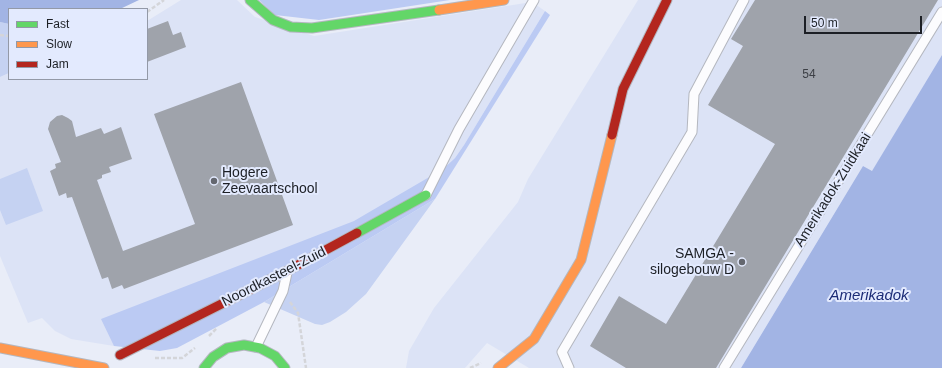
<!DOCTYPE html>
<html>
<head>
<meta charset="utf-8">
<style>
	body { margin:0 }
	#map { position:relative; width:942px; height:368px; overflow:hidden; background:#e9edf8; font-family:Helvetica,sans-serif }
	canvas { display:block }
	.legend { position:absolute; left:8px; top:8px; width:140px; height:72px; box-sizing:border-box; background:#e3eafe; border:1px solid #9399a7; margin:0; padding:5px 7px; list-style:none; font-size:12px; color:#1c1f25 }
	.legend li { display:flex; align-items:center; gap:8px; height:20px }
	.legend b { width:20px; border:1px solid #9399a7 }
	.scale { position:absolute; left:804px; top:16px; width:118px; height:18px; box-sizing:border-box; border:2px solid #1c1f25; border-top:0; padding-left:5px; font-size:12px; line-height:14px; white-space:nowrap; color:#1c1f25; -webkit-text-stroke:3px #e3eafe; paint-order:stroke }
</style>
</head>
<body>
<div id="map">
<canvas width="942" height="368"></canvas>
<ul class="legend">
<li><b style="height:5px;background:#63d668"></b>Fast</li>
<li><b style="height:5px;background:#ff974d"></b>Slow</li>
<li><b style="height:5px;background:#b3261e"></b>Jam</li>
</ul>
<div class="scale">50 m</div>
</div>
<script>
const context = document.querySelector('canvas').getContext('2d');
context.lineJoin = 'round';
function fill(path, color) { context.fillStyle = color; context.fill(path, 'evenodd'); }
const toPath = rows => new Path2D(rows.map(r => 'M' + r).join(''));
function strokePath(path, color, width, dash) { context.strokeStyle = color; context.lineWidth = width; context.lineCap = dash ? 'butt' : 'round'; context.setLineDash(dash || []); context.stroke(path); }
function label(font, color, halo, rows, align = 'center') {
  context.font = font + ' Helvetica,sans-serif'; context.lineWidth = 4; context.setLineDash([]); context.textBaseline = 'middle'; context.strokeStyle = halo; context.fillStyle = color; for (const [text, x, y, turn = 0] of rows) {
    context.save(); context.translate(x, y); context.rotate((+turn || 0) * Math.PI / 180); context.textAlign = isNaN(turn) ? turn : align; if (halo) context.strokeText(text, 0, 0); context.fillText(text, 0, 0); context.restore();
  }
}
fill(toPath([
	[181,0,237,0,255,17,314,36,532,2,545,11,464,145,455,158,414,193,114,346,71,339,55,331,42,318,28,323,0,256,0,77,9,73,9,79,147,79,147,21],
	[638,0,942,0,942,55,872,172,863,166,741,368,529,368,487,343,465,368,406,368,409,351,434,308,518,202,528,179]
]), '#dce3f6');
fill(toPath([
	[0,22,9,24,9,73,0,77],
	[27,168,43,211,6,225,0,210,0,179],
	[435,199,366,294,346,312,330,322,322,325,315,324,264,302]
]), '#c5d2f2');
fill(toPath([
	[259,0,450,0,319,20,275,15],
	[545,11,550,15,435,199,264,302,177,348,160,351,114,346,101,319,354,221,443,169,455,158,464,145]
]), '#bbcaf3');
fill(toPath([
	[0,0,139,0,120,9,9,9,9,24,0,22],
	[942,55,942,368,741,368,863,166,872,171]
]), '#a2b4e4');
fill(toPath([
	[755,0,938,0,716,368,626,368,590,346,619,296,666,324,775,144,708,105,743,46,731,39],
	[168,21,173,35,181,32,186,47,147,62,147,29],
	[241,82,293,225,124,289,122,285,112,289,108,277,102,279,72,197,67,198,66,193,59,196,50,171,56,168,55,164,61,162,48,129,50,122,57,116,62,115,68,118,72,121,76,137,101,128,104,134,121,127,132,159,109,167,111,172,102,175,102,178,97,180,123,251,195,224,154,114]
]), '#9fa3ab');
const lane = toPath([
	[426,195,459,129,534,0],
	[256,347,283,291,287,273],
	[569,368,562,352,692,132,694,94,744,0],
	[724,368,942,12]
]);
const fast = toPath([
	[250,0,273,20,291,27,312,28,439,10],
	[357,233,426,195],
	[204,368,213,357,227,348,244,345,260,348,275,356,285,368]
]);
const slow = toPath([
	[439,10,504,0],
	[0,348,104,368],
	[498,368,534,339,581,260,612,135]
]);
const jam = toPath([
	[612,135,623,89,667,0],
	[120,355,287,271,357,233]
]);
strokePath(lane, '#b4b7bf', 11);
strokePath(fast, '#b4b7bf', 11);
strokePath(slow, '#b4b7bf', 11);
strokePath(jam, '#b4b7bf', 11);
strokePath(toPath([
	[147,12,164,0],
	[0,35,9,36],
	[290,302,298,313,306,368],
	[209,336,217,328],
	[155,358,182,358,195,348],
	[470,368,481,363]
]), '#d4d5d9', 2.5, [4, 2]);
strokePath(lane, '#fcfcfe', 9);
strokePath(fast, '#63d668', 9);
strokePath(slow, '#ff974d', 9);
strokePath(jam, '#b3261e', 9);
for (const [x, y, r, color] of [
	[214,181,4,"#64676f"],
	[742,262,4,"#64676f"]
]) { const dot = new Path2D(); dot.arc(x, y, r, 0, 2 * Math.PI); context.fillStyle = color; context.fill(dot); strokePath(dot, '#e3eafe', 1.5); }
label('12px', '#3d4046', null, [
	["54",809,75]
]);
label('14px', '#1c1f25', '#e3eafe', [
	["Hogere",222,173],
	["Zeevaartschool",222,189],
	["SAMGA -",734,254,"right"],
	["silogebouw D",734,270,"right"]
], 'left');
label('14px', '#1c1f25', '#e3eafe', [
	["Amerikadok-Zuidkaai",833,190,-58],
	["Noordkasteel-Zuid",274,277,-27]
]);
label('italic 15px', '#1b2b76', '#e3eafe', [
	["Amerikadok",869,296]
]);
</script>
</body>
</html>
